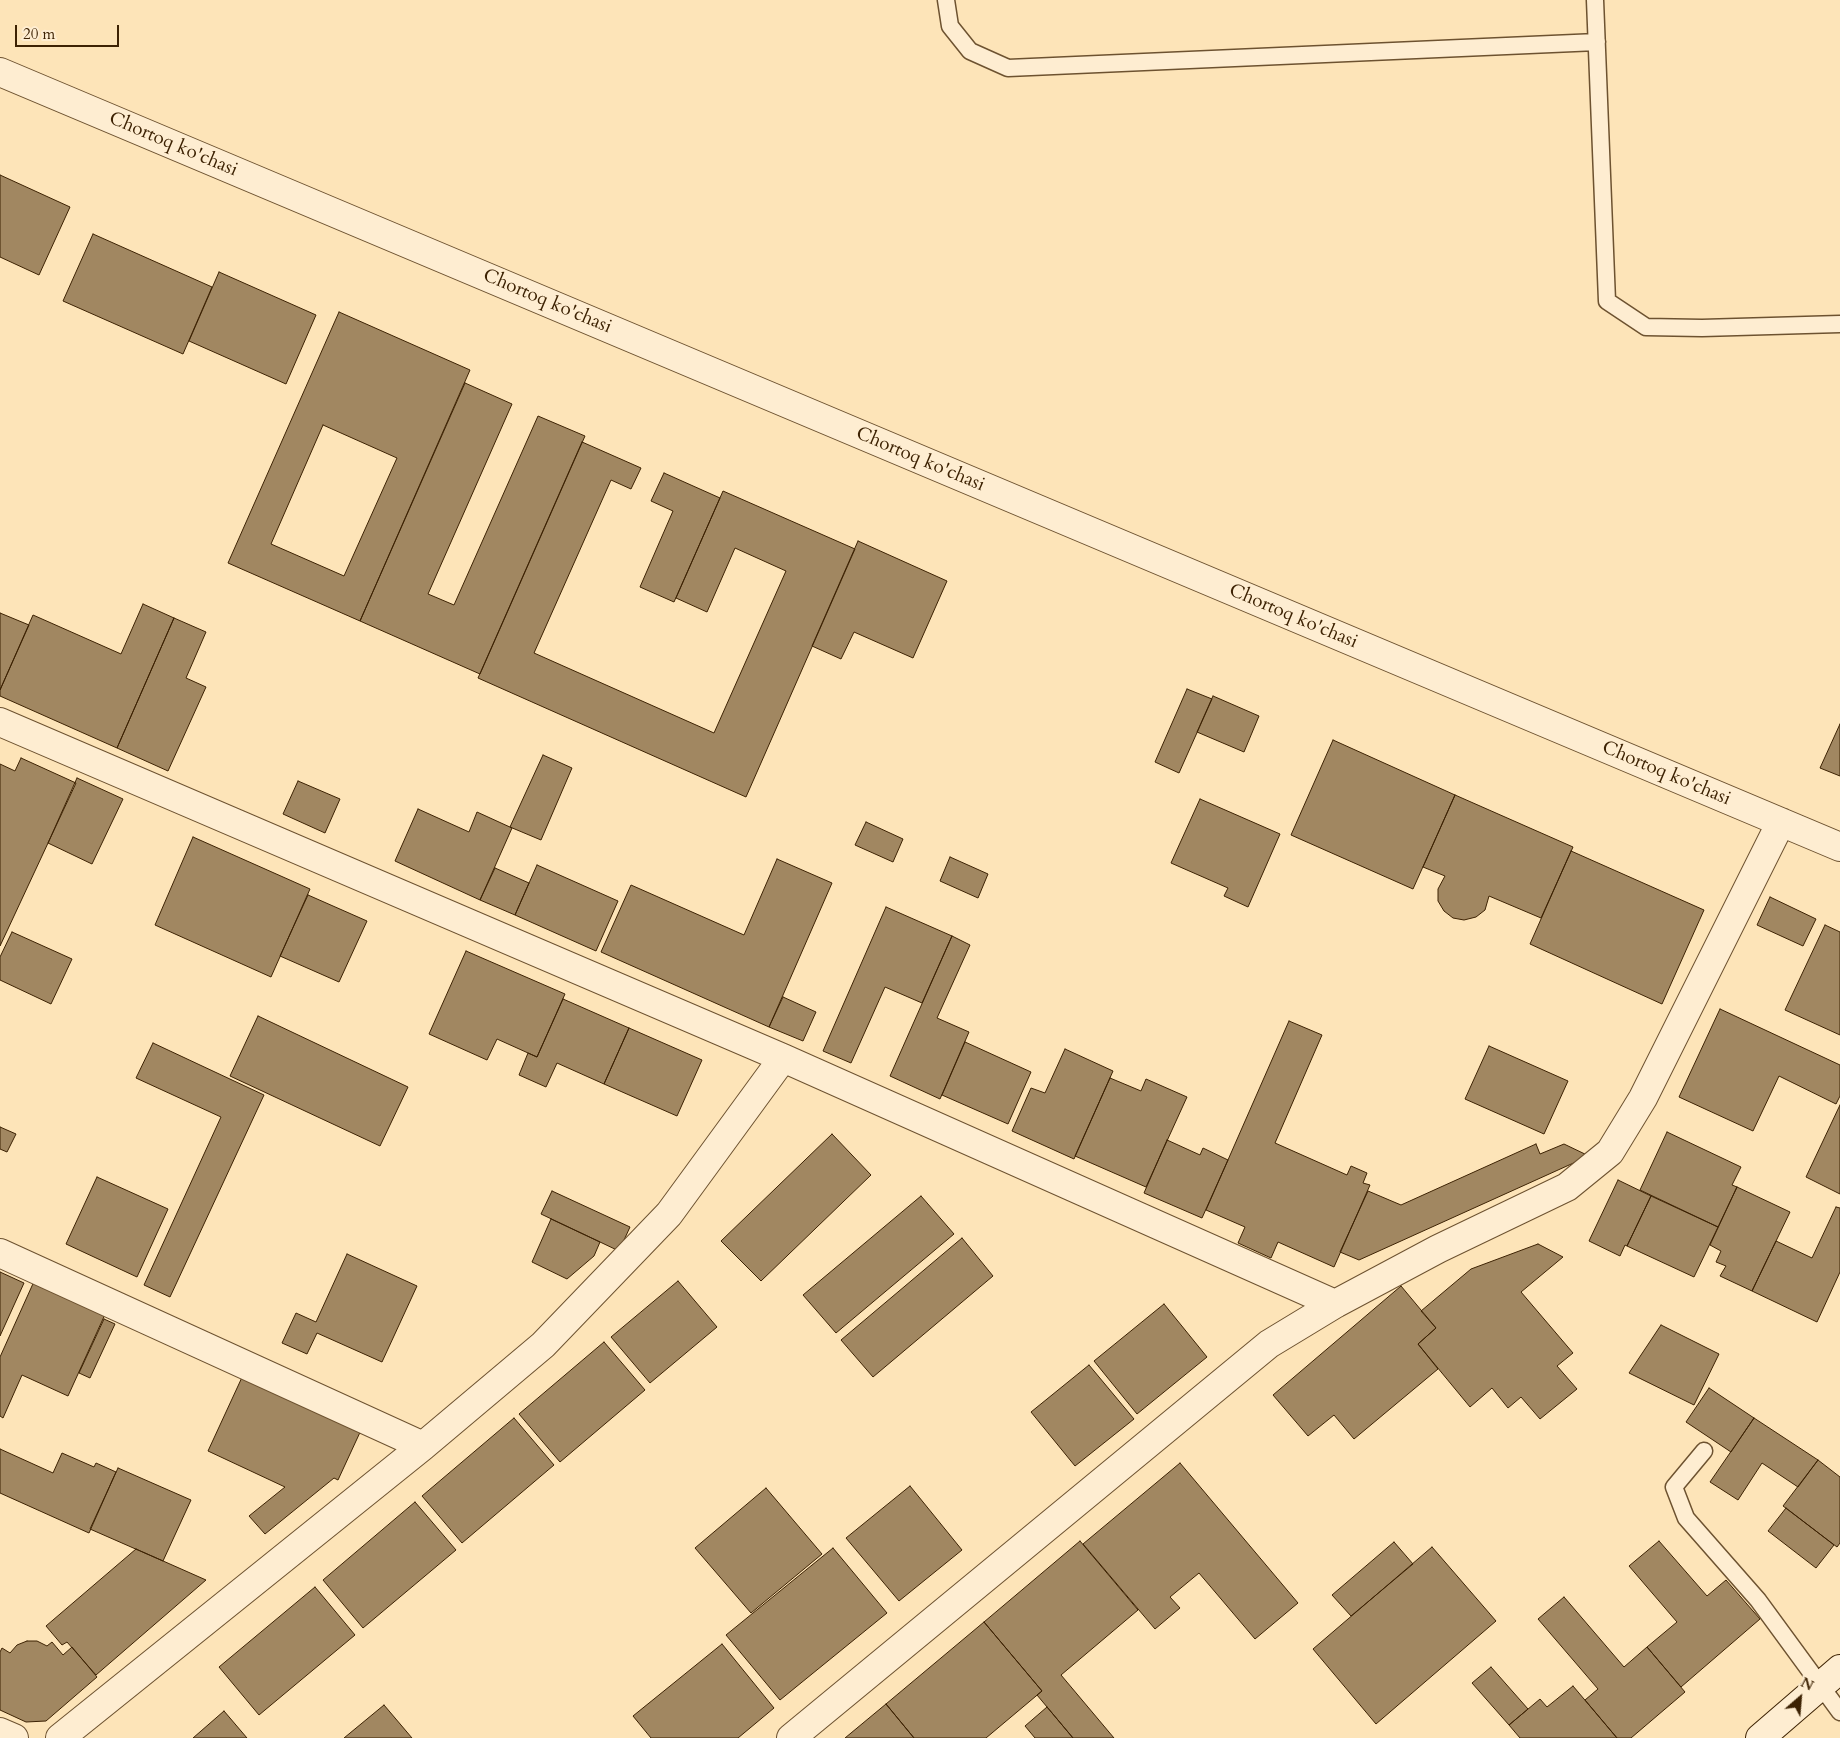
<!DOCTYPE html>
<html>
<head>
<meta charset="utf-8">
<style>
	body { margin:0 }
	#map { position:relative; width:1840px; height:1738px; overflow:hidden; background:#fde4b8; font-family:Cardo,serif }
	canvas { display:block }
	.north { position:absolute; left:1775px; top:1673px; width:50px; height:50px; -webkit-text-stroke:4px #feedd1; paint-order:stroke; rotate:27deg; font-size:14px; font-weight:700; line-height:20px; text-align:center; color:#3d2203 }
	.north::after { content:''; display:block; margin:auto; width:18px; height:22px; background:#3d2203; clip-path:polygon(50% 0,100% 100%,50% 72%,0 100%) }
	.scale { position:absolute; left:15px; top:25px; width:104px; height:22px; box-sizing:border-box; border:2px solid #3d2203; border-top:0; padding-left:6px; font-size:15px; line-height:18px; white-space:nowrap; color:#3d2203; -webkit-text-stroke:4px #feedd1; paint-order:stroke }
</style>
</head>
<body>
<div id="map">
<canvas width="1840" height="1738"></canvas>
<div class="north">N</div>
<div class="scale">20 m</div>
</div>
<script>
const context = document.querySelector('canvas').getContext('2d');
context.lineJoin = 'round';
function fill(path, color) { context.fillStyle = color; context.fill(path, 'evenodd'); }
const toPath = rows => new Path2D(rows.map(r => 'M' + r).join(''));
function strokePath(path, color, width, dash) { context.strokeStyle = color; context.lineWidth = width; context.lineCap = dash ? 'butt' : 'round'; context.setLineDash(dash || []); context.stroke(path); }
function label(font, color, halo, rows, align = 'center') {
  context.font = font + ' Cardo,serif'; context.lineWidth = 4; context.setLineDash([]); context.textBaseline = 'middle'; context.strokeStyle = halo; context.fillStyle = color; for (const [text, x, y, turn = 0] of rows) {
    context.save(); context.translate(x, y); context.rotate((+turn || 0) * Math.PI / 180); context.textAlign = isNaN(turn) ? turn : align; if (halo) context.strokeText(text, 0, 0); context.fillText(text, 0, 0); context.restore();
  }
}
const building = toPath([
	[0,175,70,207,39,275,0,257,0,175],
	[93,234,212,287,183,354,63,301,93,234],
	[219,272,316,315,286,384,189,341,219,272],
	[339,312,470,370,360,621,228,563,339,312],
	[323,425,397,458,344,576,271,544,323,425],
	[465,383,512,404,428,594,454,605,538,416,585,436,480,674,360,621,465,383],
	[582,442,641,468,631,489,611,480,534,653,714,733,786,571,735,548,707,612,676,598,723,491,855,549,746,797,478,678,582,442],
	[664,473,720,498,674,602,640,587,673,511,651,501,664,473],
	[858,541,947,581,913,658,854,632,841,659,812,646,858,541],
	[143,604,174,618,117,748,0,696,0,690,33,615,121,654,143,604],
	[0,613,29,625,0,690,0,613],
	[174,618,206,632,186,678,206,687,168,771,117,748,174,618],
	[1187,689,1212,699,1179,773,1155,762,1187,689],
	[1213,696,1259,716,1244,752,1197,732,1213,696],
	[1840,724,1840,776,1820,768,1840,724],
	[1333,740,1455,795,1413,889,1291,835,1333,740],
	[543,755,572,768,541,840,510,827,543,755],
	[21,758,76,783,0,946,0,764,15,771,21,758],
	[77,778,123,799,92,864,48,843,77,778],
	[298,781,340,799,325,833,283,814,298,781],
	[1455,795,1573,847,1541,918,1489,896,1485,910,1476,917,1464,920,1453,918,1444,911,1438,901,1438,889,1445,876,1423,867,1455,795],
	[1200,799,1280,834,1248,907,1224,896,1228,888,1171,863,1200,799],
	[418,809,469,832,477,812,512,828,480,900,395,861,418,809],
	[866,822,903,839,893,862,855,845,866,822],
	[193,837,310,889,271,977,155,925,193,837],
	[1571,851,1704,910,1662,1004,1530,944,1571,851],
	[950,857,988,874,978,898,940,881,950,857],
	[777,859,832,883,769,1027,601,952,631,885,744,935,777,859],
	[537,865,618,901,596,951,515,915,537,865],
	[495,868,529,883,515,915,480,900,495,868],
	[308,895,367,921,339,982,280,956,308,895],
	[1770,897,1816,919,1803,946,1757,925,1770,897],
	[886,907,952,936,922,1003,885,987,851,1063,823,1051,886,907],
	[1825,925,1840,932,1840,1035,1785,1010,1825,925],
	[12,932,72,959,51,1004,0,980,0,957,12,932],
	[952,936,970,945,937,1018,969,1032,940,1099,890,1076,952,936],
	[466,951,565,994,537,1057,497,1039,487,1060,429,1034,466,951],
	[783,997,816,1012,803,1041,769,1027,783,997],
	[563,999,629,1028,604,1084,557,1063,546,1087,519,1075,528,1053,537,1057,563,999],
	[1720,1009,1840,1065,1840,1096,1836,1104,1779,1076,1753,1131,1679,1097,1720,1009],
	[258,1016,408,1087,380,1146,230,1076,258,1016],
	[1289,1021,1322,1035,1275,1143,1347,1175,1351,1166,1367,1173,1363,1183,1370,1185,1334,1267,1278,1242,1271,1258,1238,1243,1245,1227,1206,1210,1289,1021],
	[629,1028,702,1060,677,1116,604,1084,629,1028],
	[965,1042,1031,1072,1008,1124,942,1095,965,1042],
	[153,1043,264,1095,170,1297,144,1285,221,1117,136,1078,153,1043],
	[1489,1046,1568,1081,1544,1134,1465,1099,1489,1046],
	[1065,1049,1113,1071,1074,1159,1012,1131,1031,1088,1045,1093,1065,1049],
	[1110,1078,1141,1091,1146,1079,1187,1097,1146,1187,1075,1156,1110,1078],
	[1840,1105,1840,1194,1806,1177,1840,1105],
	[0,1127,16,1134,7,1152,0,1149,0,1127],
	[1667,1132,1741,1167,1732,1185,1737,1187,1718,1227,1640,1190,1667,1132],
	[832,1134,871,1175,761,1281,721,1241,832,1134],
	[1167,1140,1200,1155,1203,1148,1228,1160,1202,1218,1144,1193,1167,1140],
	[1536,1144,1540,1154,1564,1144,1589,1156,1359,1260,1340,1252,1368,1191,1401,1205,1536,1144],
	[97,1177,168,1209,137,1277,66,1244,97,1177],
	[1618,1180,1651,1196,1627,1246,1625,1245,1620,1256,1589,1241,1618,1180],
	[1737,1187,1790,1212,1752,1291,1720,1276,1726,1266,1716,1262,1721,1251,1710,1245,1737,1187],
	[552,1191,630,1227,619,1251,541,1214,552,1191],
	[921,1196,954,1234,836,1333,803,1295,921,1196],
	[1651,1196,1718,1227,1694,1277,1627,1246,1651,1196],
	[1836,1207,1840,1208,1840,1272,1817,1322,1752,1291,1776,1241,1812,1258,1836,1207],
	[551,1219,600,1242,594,1256,567,1279,532,1262,551,1219],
	[962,1238,993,1276,873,1377,841,1340,962,1238],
	[1538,1244,1563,1257,1521,1292,1573,1353,1557,1366,1577,1389,1540,1419,1521,1397,1508,1408,1492,1388,1470,1407,1418,1344,1436,1328,1421,1311,1471,1269,1538,1244],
	[347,1254,417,1286,382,1362,317,1333,307,1354,282,1343,296,1313,316,1322,347,1254],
	[0,1272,24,1283,0,1336,0,1272],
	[36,1277,107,1310,68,1396,22,1375,3,1418,0,1416,0,1357,36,1277],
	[678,1281,717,1327,650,1383,611,1337,678,1281],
	[1401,1286,1436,1328,1418,1344,1438,1369,1354,1439,1334,1415,1308,1436,1273,1395,1401,1286],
	[1164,1304,1207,1357,1137,1414,1094,1361,1164,1304],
	[104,1319,115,1324,90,1378,79,1373,104,1319],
	[1661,1325,1719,1354,1694,1405,1629,1373,1661,1325],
	[604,1342,645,1390,560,1462,519,1414,604,1342],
	[1089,1365,1134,1419,1075,1466,1031,1412,1089,1365],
	[244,1373,362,1428,338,1480,334,1478,265,1534,249,1516,285,1487,208,1451,244,1373],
	[1709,1388,1754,1418,1731,1452,1686,1422,1709,1388],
	[514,1418,554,1465,462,1543,422,1496,514,1418],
	[1754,1418,1818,1460,1798,1487,1762,1463,1738,1500,1710,1482,1754,1418],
	[0,1449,53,1473,62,1453,94,1467,96,1463,116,1472,89,1533,0,1493,0,1449],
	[1818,1460,1840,1477,1840,1543,1837,1547,1783,1506,1818,1460],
	[1180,1463,1298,1603,1255,1639,1199,1573,1170,1597,1180,1608,1155,1629,1083,1544,1180,1463],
	[118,1468,191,1500,163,1561,90,1529,118,1468],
	[910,1486,962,1550,899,1601,846,1538,910,1486],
	[766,1488,822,1554,751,1613,695,1548,766,1488],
	[415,1502,456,1550,363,1628,323,1580,415,1502],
	[1786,1508,1834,1545,1816,1568,1768,1531,1786,1508],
	[1080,1541,1138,1610,1061,1675,1114,1738,1073,1738,1037,1695,1042,1691,984,1622,1080,1541],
	[1659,1541,1707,1596,1726,1580,1760,1619,1681,1687,1647,1647,1677,1622,1629,1566,1659,1541],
	[1394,1542,1413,1564,1351,1616,1332,1595,1394,1542],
	[1432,1547,1496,1621,1376,1724,1313,1649,1432,1547],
	[833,1548,887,1613,780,1700,726,1635,833,1548],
	[136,1549,206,1580,96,1675,67,1642,62,1645,46,1626,136,1549],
	[315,1587,355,1635,259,1715,219,1667,315,1587],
	[1564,1597,1624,1667,1647,1647,1685,1692,1631,1738,1617,1738,1585,1700,1598,1689,1538,1619,1564,1597],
	[984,1622,1042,1691,986,1738,914,1738,886,1704,984,1622],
	[27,1641,37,1641,47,1646,52,1642,63,1655,72,1647,97,1677,46,1721,26,1722,0,1710,0,1652,2,1648,10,1653,17,1645,27,1641],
	[722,1644,774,1708,738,1738,651,1738,633,1716,722,1644],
	[1491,1667,1528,1709,1509,1725,1472,1683,1491,1667],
	[1573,1686,1617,1738,1520,1738,1509,1725,1540,1699,1547,1707,1573,1686],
	[886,1704,914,1738,845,1738,886,1704],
	[384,1705,412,1738,344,1738,384,1705],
	[1047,1707,1073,1738,1035,1738,1025,1726,1047,1707],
	[224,1711,247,1738,193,1738,224,1711]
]);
fill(building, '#a18761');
strokePath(building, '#3d2203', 1);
const lane = toPath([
	[946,0,950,26,970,51,1008,68,1597,42],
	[1595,0,1607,301,1646,327,1702,328,1840,324],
	[1704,1451,1674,1487,1686,1518,1758,1600,1840,1712]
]);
const street = toPath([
	[0,72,1840,847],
	[0,722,783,1058,1335,1304],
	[0,1253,423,1446],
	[0,1732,14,1738],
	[60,1738,423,1446,543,1345,669,1214,783,1058],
	[791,1738,1269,1344,1335,1304,1438,1249,1567,1187,1610,1152,1643,1098,1781,822]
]);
const secondary = toPath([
	[1760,1738,1840,1669]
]);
strokePath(lane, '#6d5230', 19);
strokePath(street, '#6d5230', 30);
strokePath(secondary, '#3d2203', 30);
strokePath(lane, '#feedd1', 16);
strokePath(street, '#feedd1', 28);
strokePath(secondary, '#feedd1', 28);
label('19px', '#3d2203', '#feedd1', [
	["Chortoq ko'chasi",173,145,23],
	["Chortoq ko'chasi",547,302,23],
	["Chortoq ko'chasi",920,460,23],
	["Chortoq ko'chasi",1293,617,23],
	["Chortoq ko'chasi",1666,774,23]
]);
</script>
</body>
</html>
